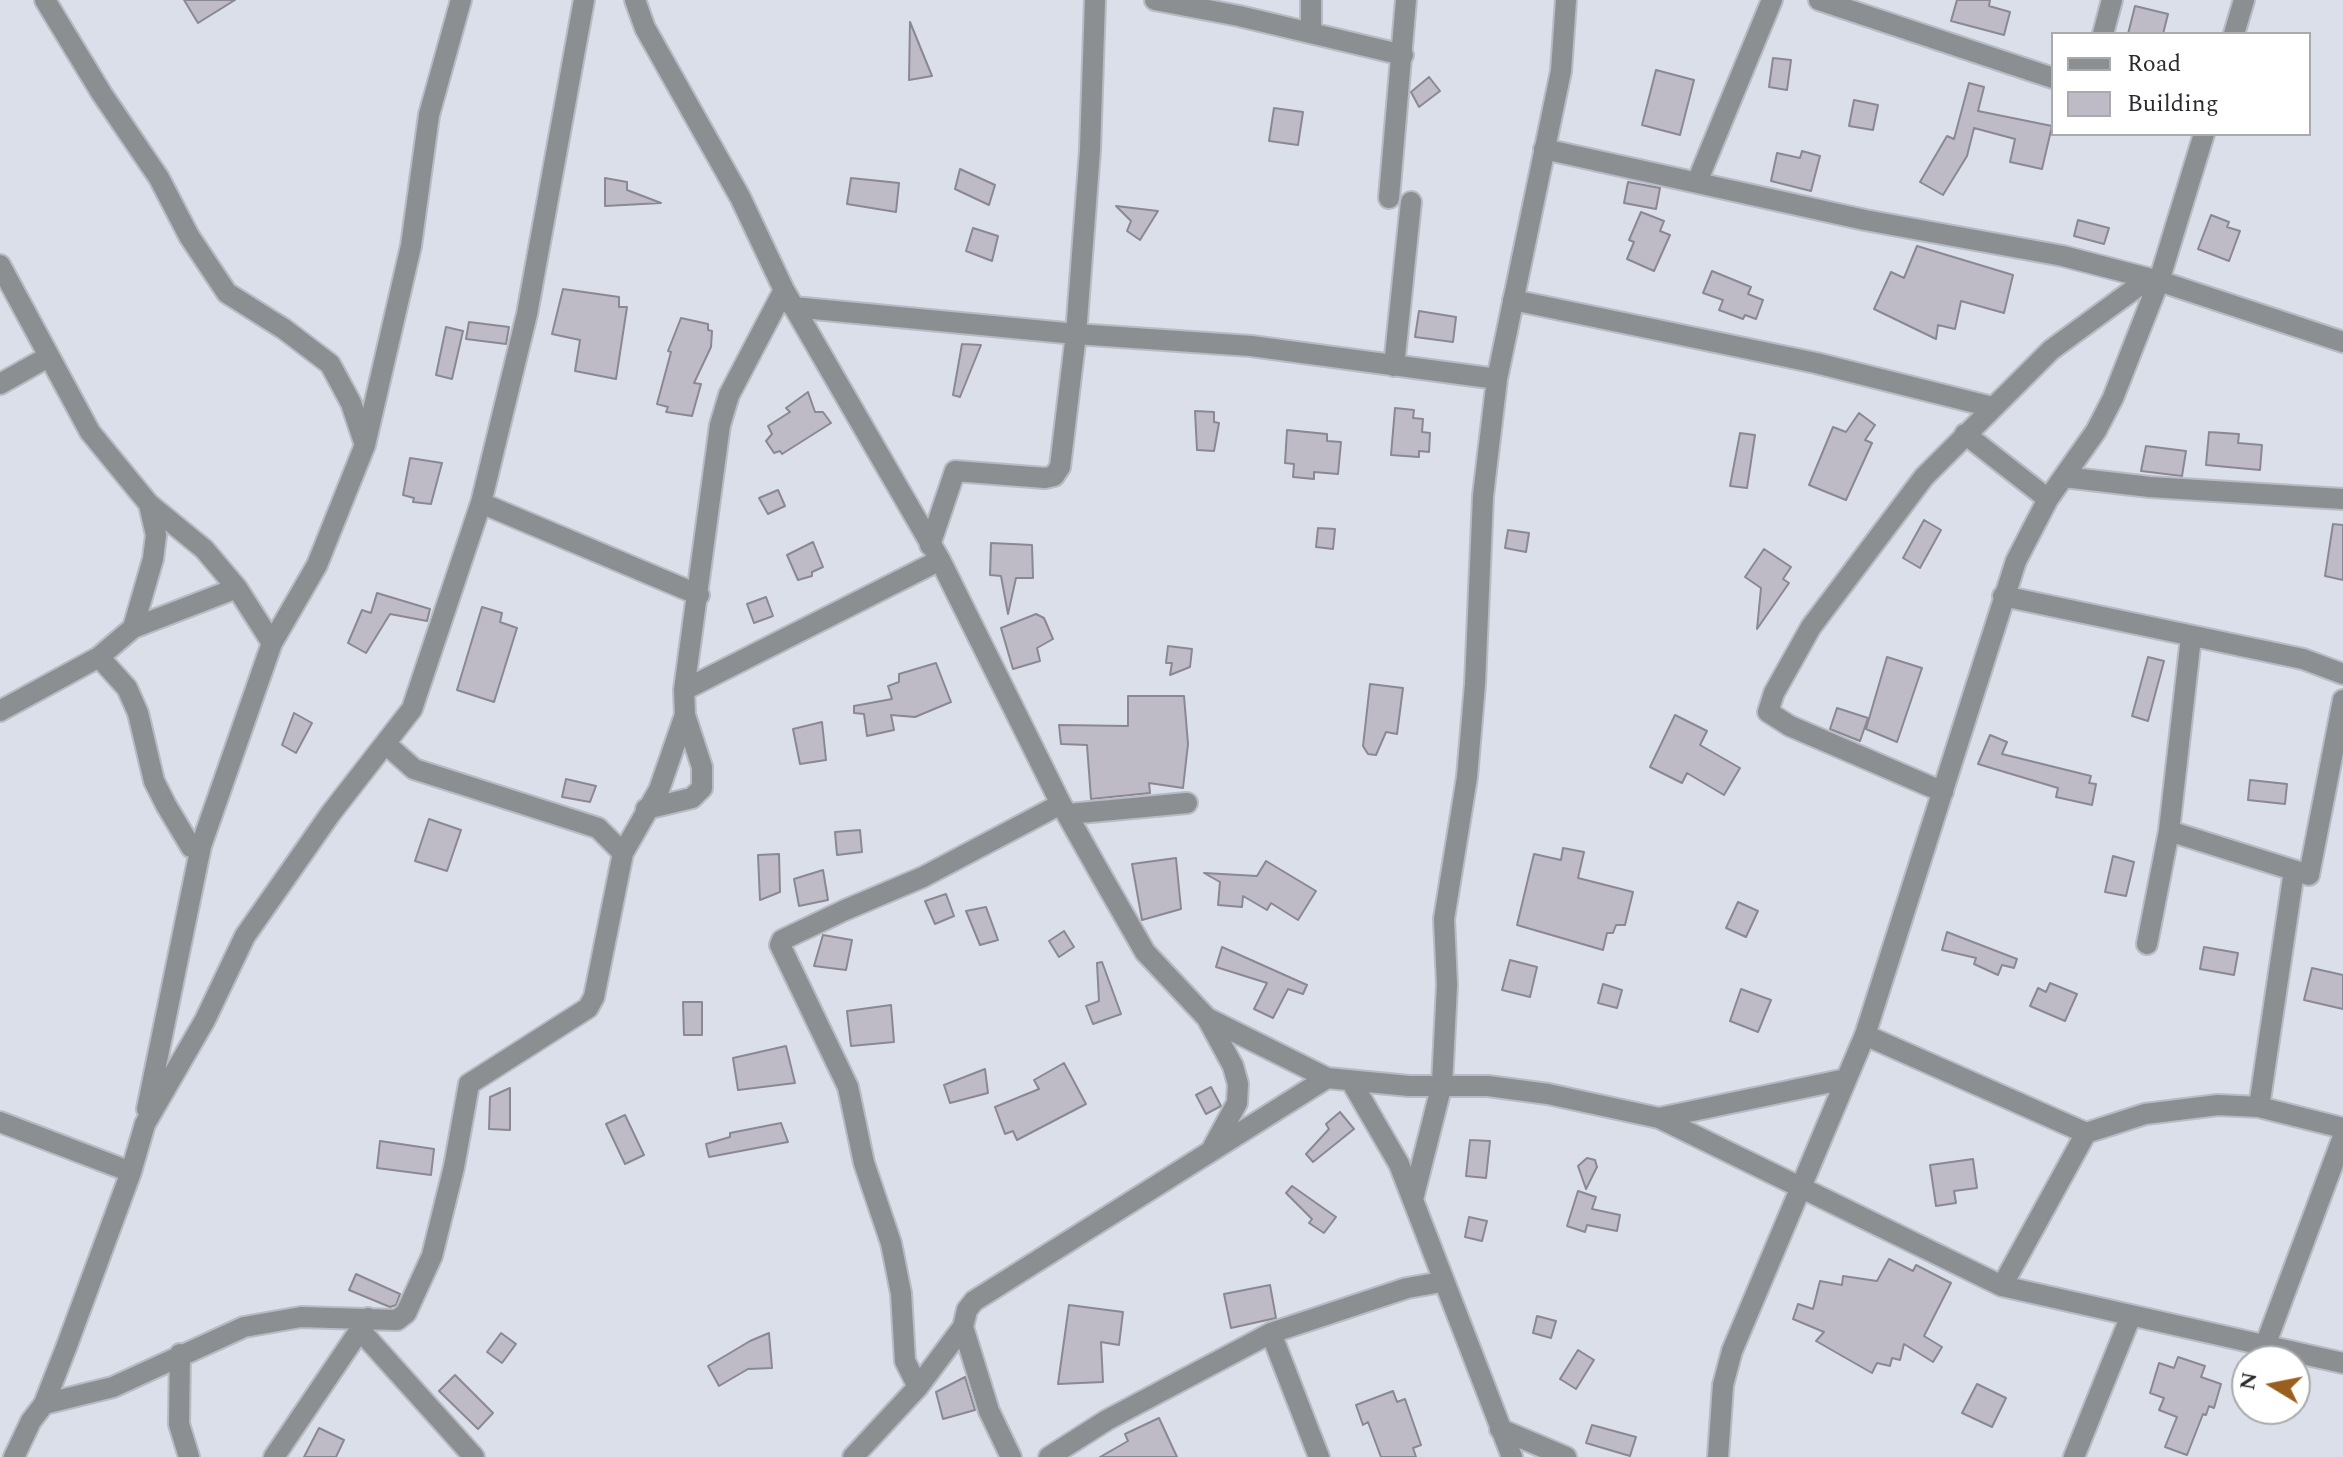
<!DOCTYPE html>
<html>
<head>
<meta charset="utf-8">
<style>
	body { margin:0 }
	#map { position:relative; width:2343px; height:1457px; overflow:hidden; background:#dadfe9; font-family:Spectral,serif }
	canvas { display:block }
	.legend { position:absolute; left:2051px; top:32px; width:260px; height:104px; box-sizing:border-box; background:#fff; border:2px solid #a9aaab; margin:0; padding:10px 14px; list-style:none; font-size:24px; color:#292b2e }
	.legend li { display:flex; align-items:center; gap:16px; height:40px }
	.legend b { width:40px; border:2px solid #a9aaab }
	.north { position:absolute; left:2231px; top:1345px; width:80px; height:80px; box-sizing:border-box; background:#fff; border:2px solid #a9aaab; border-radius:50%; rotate:280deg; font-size:22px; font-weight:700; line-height:32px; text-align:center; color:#292b2e }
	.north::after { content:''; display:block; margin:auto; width:28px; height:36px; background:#9a5f1f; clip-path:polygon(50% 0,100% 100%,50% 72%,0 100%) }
</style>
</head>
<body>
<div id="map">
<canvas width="2343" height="1457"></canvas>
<ul class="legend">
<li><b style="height:10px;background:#8b8f92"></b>Road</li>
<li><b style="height:22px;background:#bebbc6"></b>Building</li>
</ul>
<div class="north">N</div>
</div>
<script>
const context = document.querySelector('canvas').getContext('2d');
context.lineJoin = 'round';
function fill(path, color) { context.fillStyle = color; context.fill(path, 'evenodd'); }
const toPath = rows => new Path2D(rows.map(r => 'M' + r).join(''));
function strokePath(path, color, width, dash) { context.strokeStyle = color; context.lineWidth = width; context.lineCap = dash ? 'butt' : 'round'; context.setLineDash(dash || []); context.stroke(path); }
const building = toPath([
	[184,0,235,0,198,23,184,0],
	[1957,0,1990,0,1989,6,2010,12,2004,35,1951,21,1957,0],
	[2135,6,2168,14,2163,34,2128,34,2135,6],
	[910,22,932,76,909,80,910,22],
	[1773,58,1791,60,1787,90,1769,87,1773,58],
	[1656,70,1694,80,1680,135,1642,125,1656,70],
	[1429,77,1440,91,1419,107,1411,92,1429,77],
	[1969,83,1984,87,1978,111,2052,126,2042,169,2010,162,2015,139,1974,128,1967,156,1943,195,1920,182,1947,136,1954,139,1969,83],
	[1854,100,1878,105,1873,130,1849,126,1854,100],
	[1274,108,1303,112,1298,145,1269,141,1274,108],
	[1802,151,1820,156,1811,191,1771,181,1777,153,1800,158,1802,151],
	[960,169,995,185,989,205,955,189,960,169],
	[605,178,627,182,627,190,661,203,605,206,605,178],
	[851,178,899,183,896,212,847,204,851,178],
	[1628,182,1660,188,1656,209,1624,203,1628,182],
	[1116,206,1158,211,1140,240,1127,231,1131,221,1116,206],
	[1641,212,1664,221,1660,231,1670,235,1654,271,1627,259,1634,242,1629,240,1641,212],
	[2211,215,2229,222,2227,227,2240,231,2229,261,2198,249,2211,215],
	[2078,220,2109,228,2104,244,2074,236,2078,220],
	[973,228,998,236,992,261,966,251,973,228],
	[1917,246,2013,275,2004,313,1961,301,1955,329,1938,325,1936,339,1874,309,1891,272,1904,278,1917,246],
	[1712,271,1751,287,1748,294,1763,300,1756,319,1745,315,1743,319,1719,310,1723,300,1703,293,1712,271],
	[563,289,619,297,619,307,627,307,616,379,575,371,580,340,552,334,563,289],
	[1419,311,1456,317,1453,342,1415,337,1419,311],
	[681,318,708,324,708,330,712,331,711,347,694,383,701,384,692,416,666,412,668,407,657,404,671,352,668,351,681,318],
	[469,322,509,327,506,344,466,339,469,322],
	[446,327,463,331,452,379,436,375,446,327],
	[962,344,981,345,960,397,953,395,962,344],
	[808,392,815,412,823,412,831,423,782,454,780,451,774,453,766,441,772,434,768,426,790,412,786,408,808,392],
	[1395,408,1414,410,1413,418,1423,419,1422,432,1430,433,1429,452,1419,451,1419,457,1391,455,1395,408],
	[1195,411,1214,412,1214,422,1219,423,1214,451,1197,450,1195,411],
	[1859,413,1875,425,1865,440,1872,443,1846,500,1809,485,1833,427,1846,432,1859,413],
	[1287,430,1327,434,1327,441,1341,442,1338,474,1314,472,1314,479,1293,477,1294,464,1285,463,1287,430],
	[2209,432,2239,434,2238,443,2262,445,2260,470,2206,465,2209,432],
	[1740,433,1755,435,1747,488,1730,486,1740,433],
	[2146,446,2186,451,2182,476,2141,471,2146,446],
	[410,458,442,463,431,504,413,502,414,498,403,495,410,458],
	[778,490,785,506,768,514,759,498,778,490],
	[1924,520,1941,530,1920,568,1903,558,1924,520],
	[2333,524,2343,525,2343,580,2325,576,2333,524],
	[1318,528,1335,529,1333,549,1316,547,1318,528],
	[1508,530,1529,533,1526,552,1505,548,1508,530],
	[813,542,823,567,812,572,812,576,798,580,787,555,813,542],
	[991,543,1032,545,1033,578,1016,578,1008,614,1001,576,990,575,991,543],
	[1764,549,1791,567,1783,579,1789,583,1757,629,1761,588,1745,577,1764,549],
	[377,593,430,609,427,621,390,614,366,653,348,643,362,610,371,613,377,593],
	[766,597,773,616,754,623,747,604,766,597],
	[482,607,502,613,500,622,517,628,494,702,457,690,482,607],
	[1036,614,1044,618,1053,639,1037,648,1040,661,1013,669,1001,628,1036,614],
	[1168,646,1192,649,1190,667,1170,675,1172,663,1166,663,1168,646],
	[1887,657,1922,668,1897,742,1866,729,1887,657],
	[2148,657,2164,661,2148,721,2132,716,2148,657],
	[936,663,951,702,915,717,891,715,894,730,867,736,864,714,854,713,854,706,892,699,888,686,899,682,899,674,936,663],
	[1370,684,1403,688,1397,734,1386,732,1376,755,1368,754,1363,746,1370,684],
	[1128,696,1184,696,1188,744,1183,788,1149,783,1150,793,1091,799,1087,745,1061,744,1059,725,1128,726,1128,696],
	[1837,708,1868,718,1860,741,1830,729,1837,708],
	[294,713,312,723,296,753,282,745,294,713],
	[1675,715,1707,731,1700,745,1740,768,1724,795,1687,773,1682,783,1650,767,1675,715],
	[822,722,826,760,800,764,793,729,822,722],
	[1990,735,2007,742,2002,754,2091,776,2089,783,2096,784,2092,805,2056,797,2058,788,1978,764,1990,735],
	[566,779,596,786,590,802,562,797,566,779],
	[2250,780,2287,784,2285,804,2248,800,2250,780],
	[429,819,461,830,447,871,415,861,429,819],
	[860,830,862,852,837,855,835,832,860,830],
	[1563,848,1584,852,1578,878,1633,892,1625,925,1616,925,1613,933,1607,933,1603,950,1517,925,1534,854,1561,860,1563,848],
	[779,854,780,892,760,900,758,855,779,854],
	[2113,856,2134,862,2126,896,2105,892,2113,856],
	[1176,858,1181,909,1142,920,1132,864,1176,858],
	[1266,861,1316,891,1298,920,1271,903,1267,910,1243,896,1242,907,1218,905,1220,882,1204,873,1257,876,1266,861],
	[823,870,828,900,799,906,794,879,823,870],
	[946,894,954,916,935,924,925,901,946,894],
	[1738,902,1758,911,1746,937,1726,928,1738,902],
	[986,907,998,940,980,945,966,911,986,907],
	[1064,931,1074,947,1059,957,1049,941,1064,931],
	[1947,932,2017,959,2014,968,2002,965,1998,975,1974,964,1976,958,1942,950,1947,932],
	[823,935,852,940,846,970,814,966,823,935],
	[1222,947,1307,985,1303,994,1288,989,1273,1018,1254,1009,1267,983,1216,967,1222,947],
	[2204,947,2238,953,2234,975,2200,969,2204,947],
	[1510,960,1537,967,1530,997,1502,990,1510,960],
	[1102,962,1121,1014,1093,1024,1086,1006,1099,1001,1097,963,1102,962],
	[2312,968,2343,975,2343,1009,2304,1000,2312,968],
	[2050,983,2077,994,2065,1021,2030,1006,2038,988,2046,992,2050,983],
	[1603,984,1622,990,1617,1008,1598,1003,1603,984],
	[1741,989,1771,1000,1758,1032,1730,1021,1741,989],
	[683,1002,702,1002,702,1035,684,1035,683,1002],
	[891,1005,894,1042,851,1046,847,1011,891,1005],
	[786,1046,795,1083,738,1090,733,1058,786,1046],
	[1064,1063,1086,1104,1017,1140,1013,1131,1005,1134,995,1107,1039,1089,1034,1080,1064,1063],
	[985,1069,988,1093,950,1103,944,1085,985,1069],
	[1211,1087,1221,1106,1206,1114,1196,1095,1211,1087],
	[510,1088,510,1130,489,1129,490,1097,510,1088],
	[1340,1112,1354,1129,1313,1162,1306,1154,1329,1129,1326,1124,1340,1112],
	[625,1115,644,1155,625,1164,606,1124,625,1115],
	[781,1123,788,1142,709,1157,706,1144,730,1137,730,1133,781,1123],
	[1470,1140,1490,1141,1486,1178,1466,1176,1470,1140],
	[380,1141,434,1149,431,1175,377,1168,380,1141],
	[1587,1158,1595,1160,1597,1167,1586,1189,1578,1166,1587,1158],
	[1973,1159,1977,1188,1954,1191,1956,1203,1936,1206,1930,1165,1973,1159],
	[1292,1186,1336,1217,1324,1233,1309,1223,1312,1219,1286,1193,1292,1186],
	[1578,1191,1596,1197,1592,1209,1620,1215,1617,1231,1587,1225,1585,1232,1567,1226,1578,1191],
	[1469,1217,1487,1221,1482,1241,1465,1237,1469,1217],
	[1889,1259,1913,1271,1916,1265,1951,1283,1924,1336,1942,1347,1933,1362,1904,1344,1900,1360,1892,1358,1890,1366,1877,1363,1872,1373,1816,1341,1824,1332,1793,1319,1798,1304,1813,1309,1820,1281,1842,1285,1843,1276,1877,1281,1889,1259],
	[356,1274,400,1294,396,1305,390,1307,349,1290,356,1274],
	[1270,1285,1276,1318,1231,1328,1224,1294,1270,1285],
	[1069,1305,1123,1312,1119,1345,1101,1342,1103,1382,1058,1384,1069,1305],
	[1537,1316,1556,1321,1551,1338,1533,1333,1537,1316],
	[501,1333,516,1344,502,1363,487,1352,501,1333],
	[769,1333,772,1368,748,1369,719,1386,708,1366,750,1341,769,1333],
	[1578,1350,1594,1360,1576,1389,1560,1379,1578,1350],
	[2178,1357,2205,1366,2201,1377,2221,1384,2214,1408,2209,1406,2206,1415,2203,1414,2187,1455,2165,1447,2177,1417,2159,1410,2164,1398,2150,1393,2159,1363,2174,1368,2178,1357],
	[455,1375,493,1413,478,1429,439,1391,455,1375],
	[965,1377,975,1410,943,1419,936,1392,965,1377],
	[1977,1384,2006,1398,1992,1427,1962,1413,1977,1384],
	[1393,1391,1397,1402,1405,1399,1421,1445,1413,1448,1416,1457,1381,1457,1368,1422,1363,1425,1356,1405,1393,1391],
	[1159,1418,1177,1457,1100,1457,1128,1441,1125,1434,1159,1418],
	[1592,1425,1636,1437,1630,1456,1586,1443,1592,1425],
	[319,1428,344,1440,336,1457,304,1457,319,1428]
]);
fill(building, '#bebbc6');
strokePath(building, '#8a8892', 2);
const street = toPath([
	[45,0,102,94,159,178,189,236,227,293,284,329,330,364,351,403,365,445],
	[635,0,645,28,740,197,784,290,940,560,1061,804,1101,875,1145,952,1207,1018,1327,1078,1409,1086,1488,1086,1548,1094,1659,1118,2002,1286,2343,1363],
	[1155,0,1239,16,1403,55],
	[1819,0,2053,78],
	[1311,33,1311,0],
	[2103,34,2112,0],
	[2234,34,2244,0],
	[1544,149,1865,220,2063,256,2159,281,2343,342],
	[1697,182,1772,0],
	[1389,198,1406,0],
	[0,265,90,432,149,504,204,549,237,588,272,643],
	[1513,300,1816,363,1992,407],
	[793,307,1076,334,1251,346,1497,379],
	[1394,366,1411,202],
	[0,384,48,357],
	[1965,434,2048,499],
	[2064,477,2150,487,2343,499],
	[481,503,699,595],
	[930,545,955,471,1045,478,1054,476,1060,467,1076,334,1090,150,1095,0],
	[2003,596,2303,659,2343,674],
	[133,628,153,559,156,535,149,504],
	[99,657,127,688,138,713,154,781,166,805,191,847,201,846],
	[684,690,940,560],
	[0,711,99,657,133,628,237,588],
	[387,745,414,769,598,828,623,853],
	[1943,792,1790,726,1768,712,1774,693,1811,627,1924,477,2051,350,2148,279],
	[646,809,692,798,702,788,702,767,685,715,684,690,720,425,729,395,784,290],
	[1069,814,1187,803],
	[2169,831,2309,875,2343,700],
	[2147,944,2169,831,2191,637],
	[1207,1018,1233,1066,1238,1084,1237,1103,1212,1149],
	[1865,1035,2086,1133],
	[1351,1081,1399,1164,1512,1457],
	[2259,1107,2294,871],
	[147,1109,201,846,272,643,317,565,365,445,411,246,429,115,461,0],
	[1659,1118,1846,1079],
	[0,1122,131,1172],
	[1413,1199,1442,1084,1447,985,1444,919,1467,777,1475,684,1483,496,1497,379,1561,71,1566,0],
	[2002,1286,2086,1133,2145,1114,2218,1105,2259,1107,2343,1128],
	[963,1327,989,1411,1011,1457],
	[359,1329,474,1457],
	[1271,1333,1319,1457],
	[2266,1343,2343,1137],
	[180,1354,179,1424,189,1457],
	[918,1387,905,1361,901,1293,891,1243,864,1163,848,1087,780,945,782,940,845,910,923,877,1061,804],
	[44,1404,113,1387,244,1327,301,1317,397,1320,406,1313,432,1256,454,1167,469,1084,588,1008,594,997,623,853,659,790,685,715],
	[1500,1429,1566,1457],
	[14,1457,31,1421,44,1404,66,1348,131,1172,145,1124,205,1020,245,936,331,813,412,709,481,503,527,314,584,0],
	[274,1457,368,1318],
	[853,1457,918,1387,963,1327,967,1310,974,1301,1327,1078],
	[1049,1457,1107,1420,1271,1333,1407,1288,1442,1282],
	[1718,1457,1723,1385,1732,1351,1865,1035,2016,561,2048,499,2096,431,2113,398,2159,281,2204,134],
	[2074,1457,2130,1318]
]);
strokePath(street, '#b7bbc4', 24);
strokePath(street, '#8b8f92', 20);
</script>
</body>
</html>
